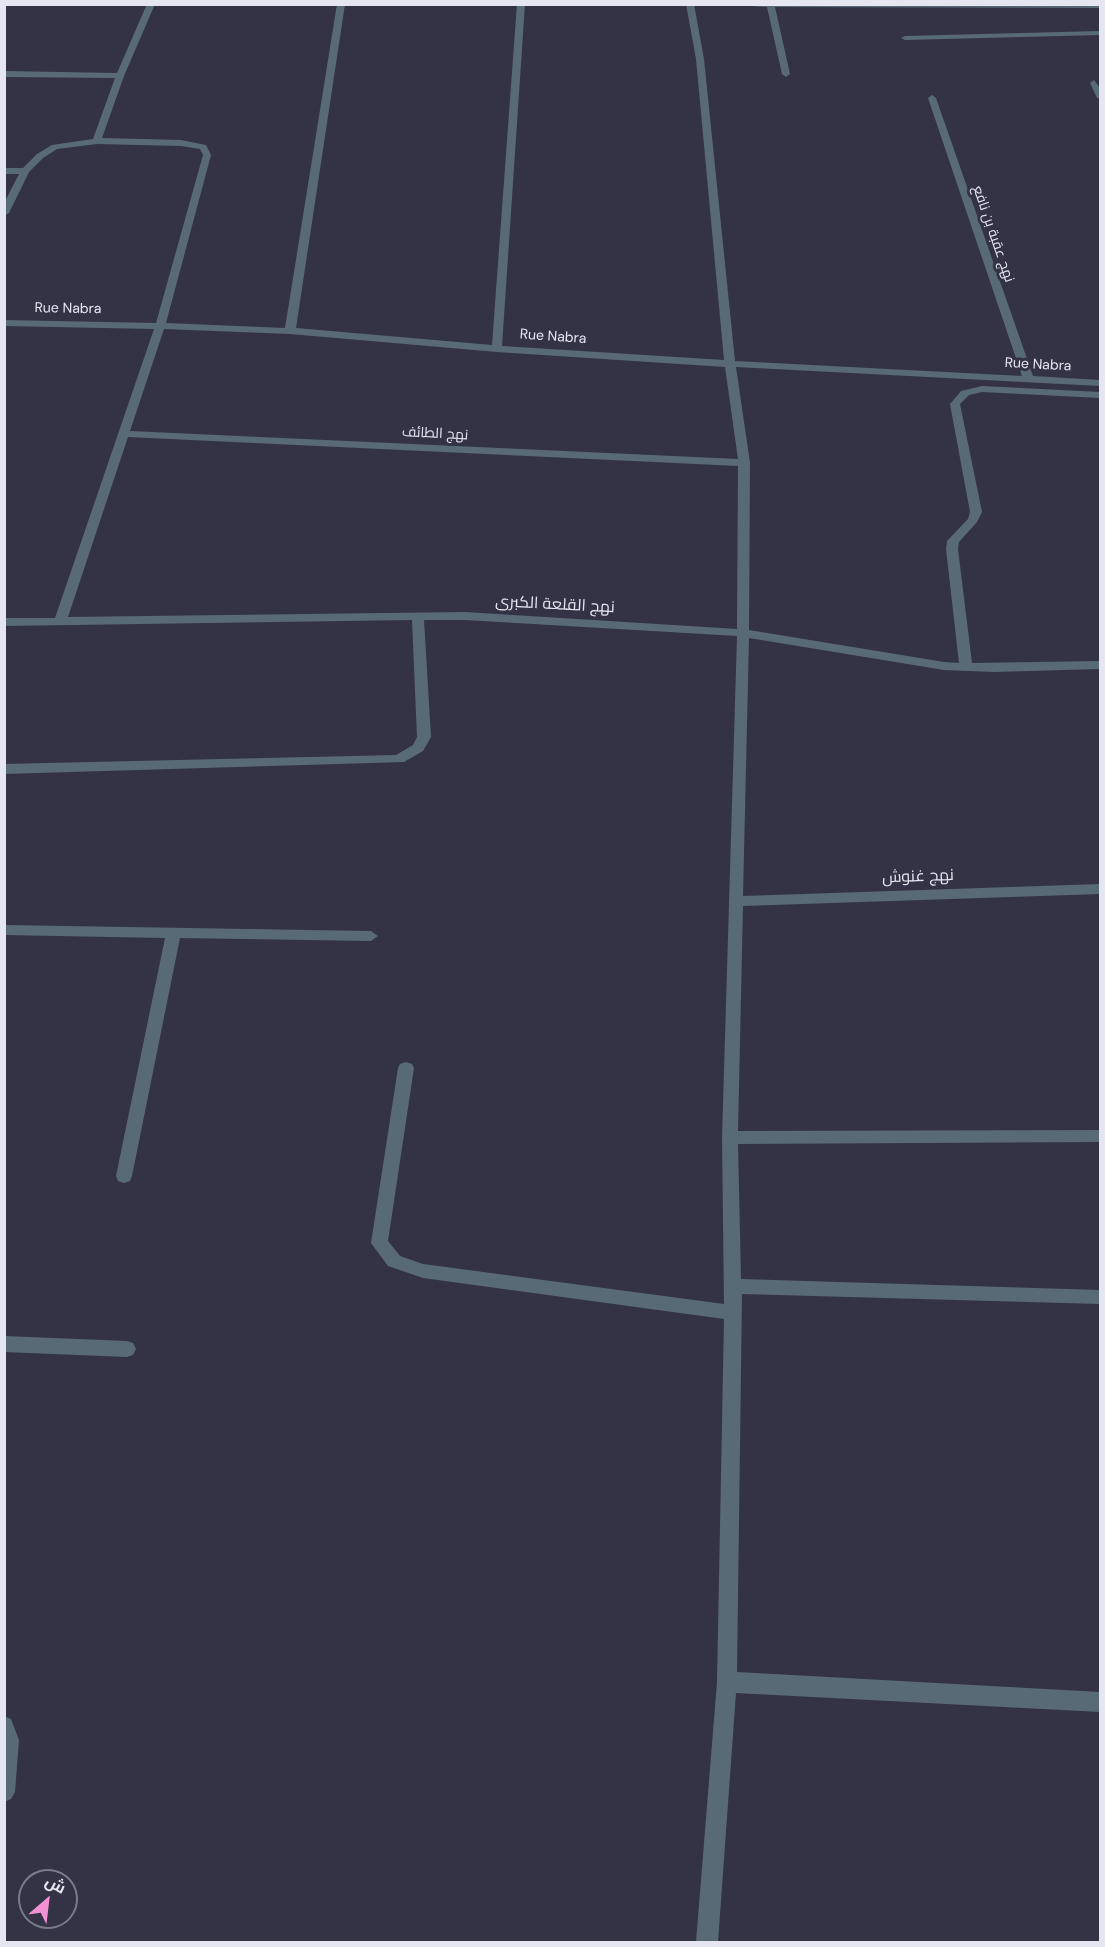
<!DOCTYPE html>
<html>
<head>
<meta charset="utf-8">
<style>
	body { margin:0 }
	#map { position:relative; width:1105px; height:1947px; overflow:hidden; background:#343346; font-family:"DM Sans",Cairo,sans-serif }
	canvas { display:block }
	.frame { position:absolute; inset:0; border:6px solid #e6e5f2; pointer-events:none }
	.north { position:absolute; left:18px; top:1869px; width:60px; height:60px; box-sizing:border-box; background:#343346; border:2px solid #7b7a8b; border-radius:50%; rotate:28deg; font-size:16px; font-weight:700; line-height:24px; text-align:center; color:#e6e5f2 }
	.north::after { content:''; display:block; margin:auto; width:21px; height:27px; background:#f391d5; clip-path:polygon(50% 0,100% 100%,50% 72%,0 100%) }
</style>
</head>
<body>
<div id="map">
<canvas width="1105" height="1947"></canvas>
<div class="frame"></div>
<div class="north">ش</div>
</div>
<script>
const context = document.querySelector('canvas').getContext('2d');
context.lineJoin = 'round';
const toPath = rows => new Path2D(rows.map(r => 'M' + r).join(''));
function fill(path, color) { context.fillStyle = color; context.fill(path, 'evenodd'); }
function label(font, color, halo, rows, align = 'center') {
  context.font = font + ' "DM Sans",Cairo,sans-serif'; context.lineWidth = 6; context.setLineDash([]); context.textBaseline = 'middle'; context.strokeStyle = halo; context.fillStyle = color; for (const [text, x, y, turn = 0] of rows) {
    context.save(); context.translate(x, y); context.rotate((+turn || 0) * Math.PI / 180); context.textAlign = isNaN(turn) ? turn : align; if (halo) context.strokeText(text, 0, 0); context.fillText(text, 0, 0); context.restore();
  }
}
fill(toPath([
	[147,4,155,4,124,76,102,138,181,140,206,145,211,155,166,323,285,328,337,4,345,4,296,328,492,345,517,4,525,4,502,346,724,360,696,59,686,4,694,4,704,59,735,361,1022,376,928,98,932,95,936,98,1033,376,1100,380,1100,386,736,367,750,463,749,630,944,662,959,663,946,549,947,541,968,519,970,512,950,404,961,391,982,386,1100,392,1100,398,982,392,969,395,960,404,982,512,977,522,959,542,958,549,972,663,1100,661,1100,669,994,672,944,670,749,638,743,896,1100,884,1100,894,743,906,738,1131,1100,1130,1100,1142,738,1144,741,1279,1100,1290,1100,1304,742,1294,737,1672,1100,1692,1100,1712,736,1693,718,1942,696,1942,717,1682,724,1319,423,1278,388,1266,371,1243,398,1068,400,1064,406,1062,412,1064,414,1068,388,1241,400,1256,423,1264,724,1304,722,1138,737,636,465,620,424,620,431,737,423,751,404,762,4,774,4,764,396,755,413,745,417,737,412,620,4,626,4,618,55,618,154,329,4,326,4,320,156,323,203,155,200,149,181,146,97,144,57,149,43,158,29,172,9,213,4,216,4,203,19,174,4,174,4,168,23,168,37,154,52,145,93,139,115,78,4,77,4,71,117,73,147,4],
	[164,329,290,334,497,352,725,367,738,459,130,431,164,329],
	[128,437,738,466,737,629,465,612,68,617,128,437],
	[716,4,1100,4,1100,8,775,7,790,74,786,77,782,74,767,7,716,4],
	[1100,31,1100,35,905,40,901,38,905,36,1100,31],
	[1094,80,1100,88,1100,98,1097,98,1090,83,1094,80],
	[4,925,371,931,378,936,371,941,180,938,132,1176,130,1181,124,1183,118,1181,116,1176,165,938,4,935,4,925],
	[4,1336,127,1341,133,1343,136,1349,133,1355,127,1357,4,1352,4,1336],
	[4,1716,11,1719,19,1740,15,1792,11,1799,4,1802,4,1716]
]), '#596a77');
label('14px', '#e6e5f2', '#343346', [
	["نهج عقبة بن نافع",993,234,71],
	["Rue Nabra",68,309,1],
	["Rue Nabra",553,337,4],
	["Rue Nabra",1038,365,3],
	["نهج الطائف",435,434,3]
]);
label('16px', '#e6e5f2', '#343346', [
	["نهج القلعة الكبرى",555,605,3],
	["نهج غنوش",918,877,-2]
]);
</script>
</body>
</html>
